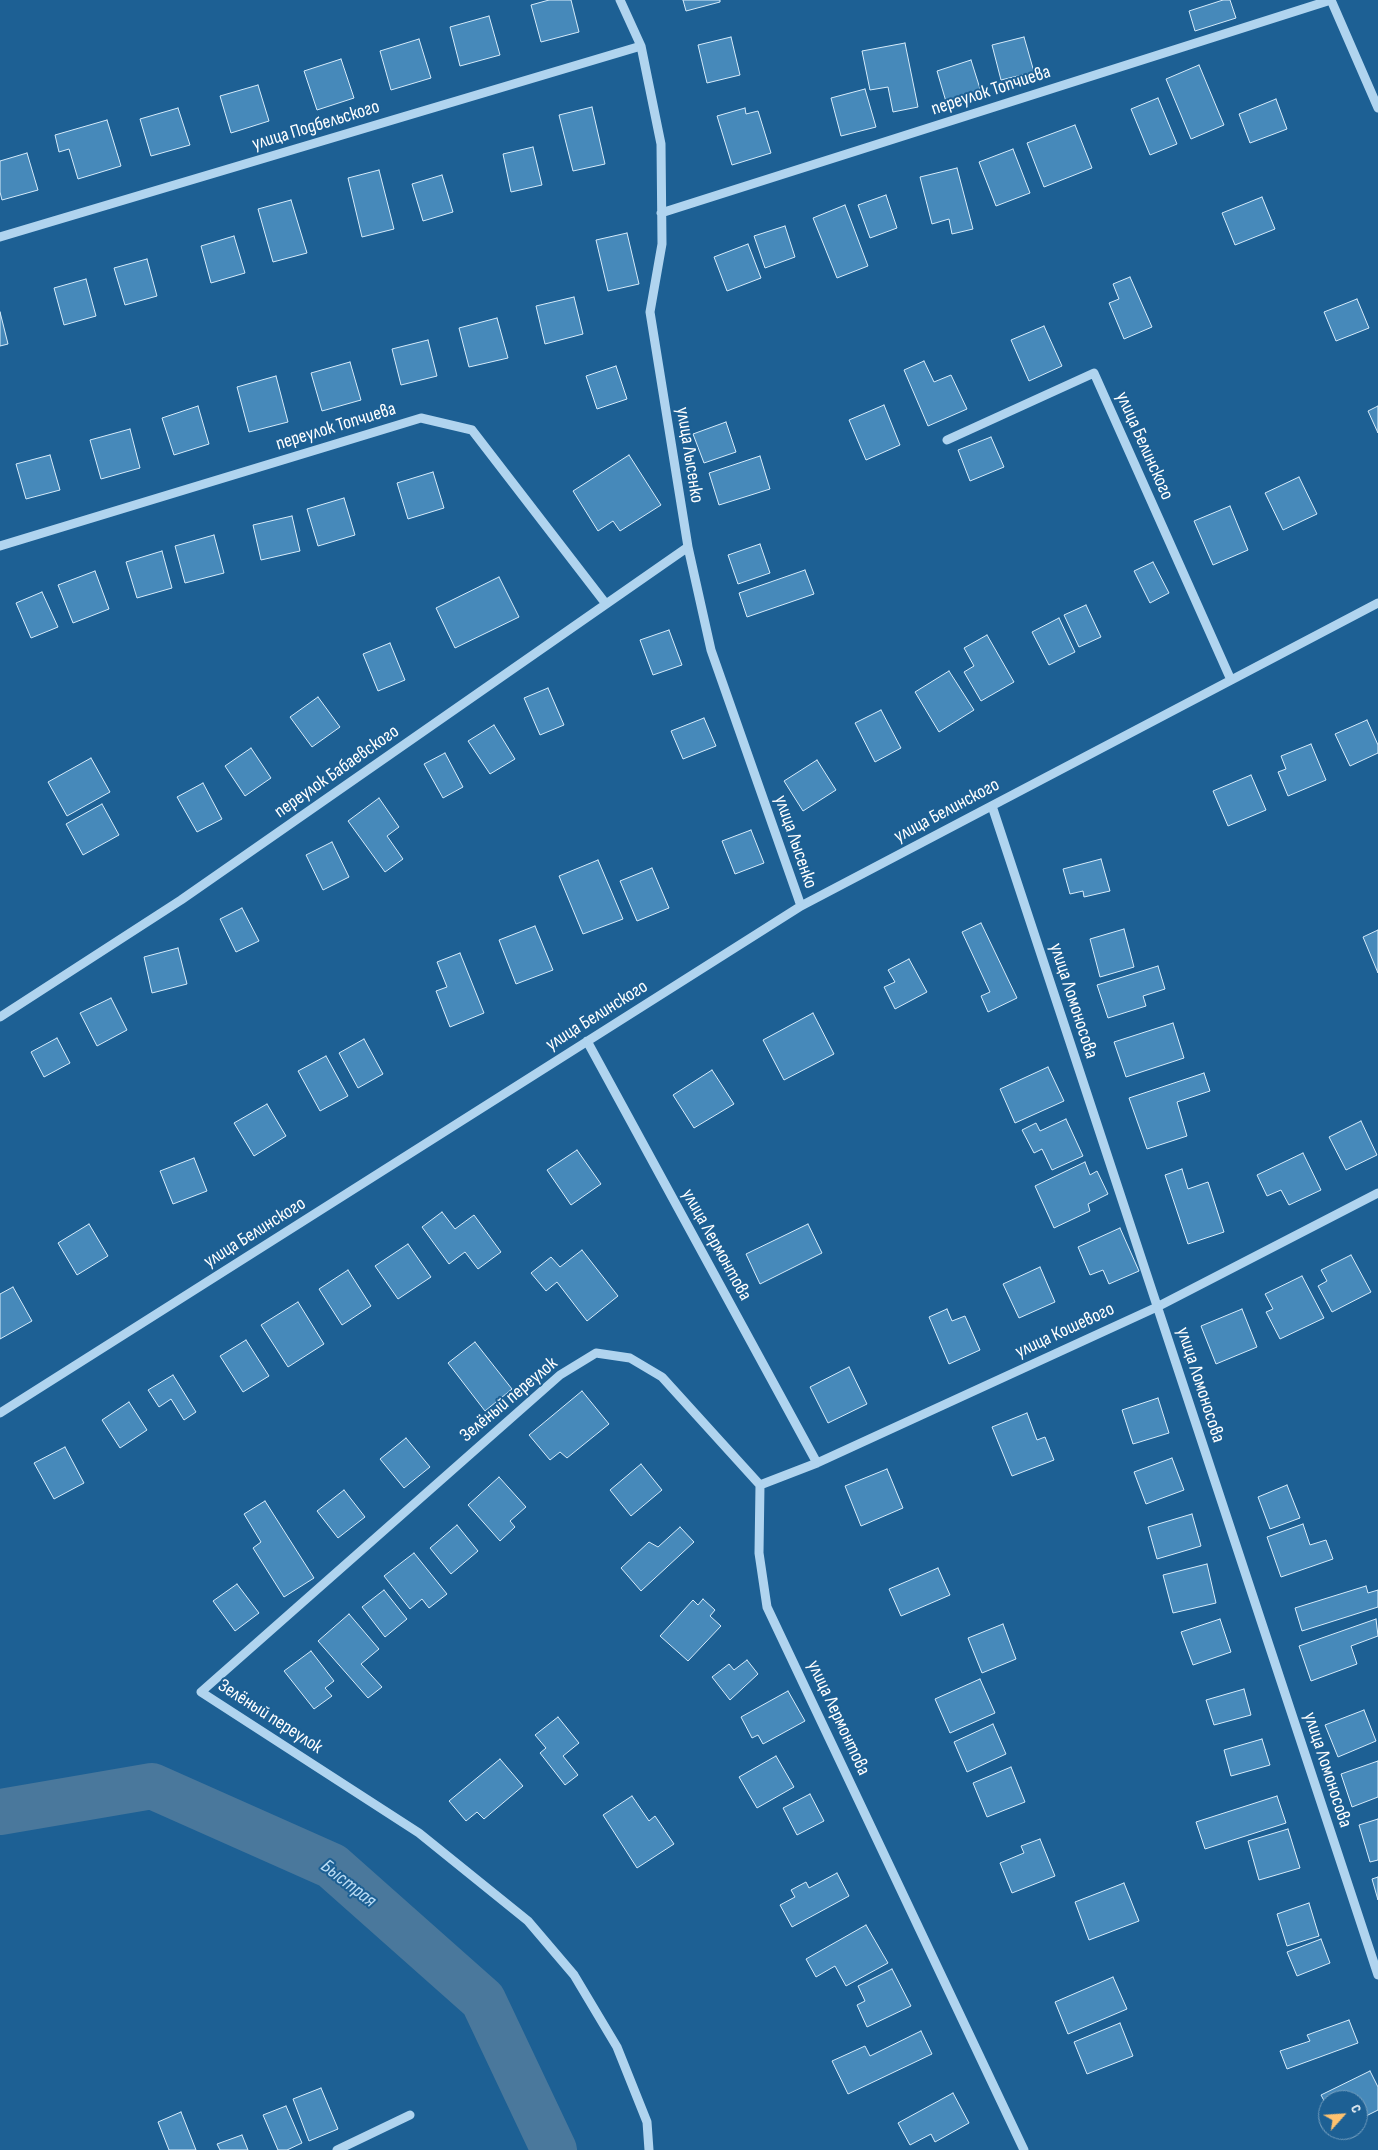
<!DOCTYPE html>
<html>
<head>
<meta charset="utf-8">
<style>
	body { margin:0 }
	#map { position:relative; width:1378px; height:2150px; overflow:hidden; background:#1d6094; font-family:"Sofia Sans Condensed",sans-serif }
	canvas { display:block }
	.north { position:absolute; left:1318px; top:2090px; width:50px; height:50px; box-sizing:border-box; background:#1d6094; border:1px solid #77a0bf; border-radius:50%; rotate:64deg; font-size:14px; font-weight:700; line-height:20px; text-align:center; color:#fff }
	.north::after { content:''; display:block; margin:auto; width:18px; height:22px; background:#fec26f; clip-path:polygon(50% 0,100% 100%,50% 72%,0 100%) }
</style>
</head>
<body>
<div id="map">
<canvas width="1378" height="2150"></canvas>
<div class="north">С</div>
</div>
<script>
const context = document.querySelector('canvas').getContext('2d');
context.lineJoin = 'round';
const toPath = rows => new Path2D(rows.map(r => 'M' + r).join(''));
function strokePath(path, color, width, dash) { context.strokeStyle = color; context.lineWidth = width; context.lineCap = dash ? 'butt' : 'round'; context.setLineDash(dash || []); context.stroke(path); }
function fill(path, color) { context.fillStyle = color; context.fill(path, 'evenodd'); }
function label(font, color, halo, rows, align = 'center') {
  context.font = font + ' "Sofia Sans Condensed",sans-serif'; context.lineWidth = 4; context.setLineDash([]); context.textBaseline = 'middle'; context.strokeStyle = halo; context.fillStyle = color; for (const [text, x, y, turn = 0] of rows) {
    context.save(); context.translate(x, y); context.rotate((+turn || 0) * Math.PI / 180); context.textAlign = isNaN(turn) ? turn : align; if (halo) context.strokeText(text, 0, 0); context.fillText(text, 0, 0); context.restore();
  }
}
strokePath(toPath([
	[0,1812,152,1786,332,1866,483,2000,554,2150]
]), '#4a789c', 46);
const building = toPath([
	[549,0,571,0,579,32,541,42,531,5,549,0],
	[683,0,720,0,720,2,686,11,683,0],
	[1223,0,1230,0,1236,18,1195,31,1189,11,1223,0],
	[489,16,500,55,460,66,450,27,489,16],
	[731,37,740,75,707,83,698,45,731,37],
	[1024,37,1034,72,1001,80,992,45,1024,37],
	[419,39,431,78,391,90,380,51,419,39],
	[905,43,918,107,893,112,888,87,870,90,862,51,905,43],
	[341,59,354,98,317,110,304,71,341,59],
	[971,60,982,95,947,105,937,71,971,60],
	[1199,65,1224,125,1191,139,1166,79,1199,65],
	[258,85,269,121,231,133,220,96,258,85],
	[865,89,876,127,841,136,831,98,865,89],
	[1158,98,1177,144,1150,155,1131,109,1158,98],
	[1276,99,1287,129,1250,143,1239,114,1276,99],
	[592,107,605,164,573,171,559,115,592,107],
	[178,108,190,145,151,156,140,119,178,108],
	[745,108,746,114,758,111,771,153,732,165,717,116,745,108],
	[107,120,121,166,78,179,69,149,59,152,55,135,107,120],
	[1075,125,1092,168,1044,187,1027,143,1075,125],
	[533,147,542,185,511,192,503,154,533,147],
	[1013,149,1030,193,996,206,979,162,1013,149],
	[27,153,38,190,2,200,0,192,0,161,27,153],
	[957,168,973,229,952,234,949,219,932,224,920,177,957,168],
	[379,170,394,229,362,237,348,178,379,170],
	[442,175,453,212,423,221,412,184,442,175],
	[886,195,897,228,870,238,858,205,886,195],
	[1262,197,1275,229,1235,245,1222,213,1262,197],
	[291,200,307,253,273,262,258,209,291,200],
	[845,205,868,266,837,278,813,218,845,205],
	[785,226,795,257,765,268,754,236,785,226],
	[627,233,639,284,608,291,596,240,627,233],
	[234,236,245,273,211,283,201,246,234,236],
	[748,244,761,278,727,291,714,257,748,244],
	[147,259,157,296,125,305,114,268,147,259],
	[1130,277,1152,327,1124,339,1109,303,1119,299,1113,284,1130,277],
	[86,279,96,316,64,325,54,288,86,279],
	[574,297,583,334,545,344,536,306,574,297],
	[1357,299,1369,328,1336,341,1324,312,1357,299],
	[0,312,8,344,0,346,0,312],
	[497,318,508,358,469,367,459,328,497,318],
	[1044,326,1062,366,1029,381,1011,340,1044,326],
	[428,340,437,376,401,385,392,349,428,340],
	[924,361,934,382,951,375,967,409,928,426,904,370,924,361],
	[350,362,361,400,322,411,311,373,350,362],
	[616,366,627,399,597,409,586,376,616,366],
	[276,376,288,422,249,432,237,387,276,376],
	[884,405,900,445,866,460,849,420,884,405],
	[198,406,209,444,174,455,162,418,198,406],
	[1378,406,1378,433,1368,411,1378,406],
	[726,422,736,452,704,463,693,434,726,422],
	[130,429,140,468,101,479,90,440,130,429],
	[991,437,1004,467,970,481,958,450,991,437],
	[50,455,60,490,26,499,16,464,50,455],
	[629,455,661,505,620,531,613,521,598,531,573,491,629,455],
	[760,456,770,489,719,505,709,473,760,456],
	[433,472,444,508,408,519,397,483,433,472],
	[1299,477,1317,514,1283,530,1265,493,1299,477],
	[344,498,355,535,318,546,307,509,344,498],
	[1230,506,1248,550,1213,565,1194,521,1230,506],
	[292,516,300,551,261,560,253,525,292,516],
	[214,535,224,573,185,583,175,546,214,535],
	[760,544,770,573,738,584,728,555,760,544],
	[162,551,172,588,137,598,126,562,162,551],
	[1153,562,1169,593,1150,603,1134,571,1153,562],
	[805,570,814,594,747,617,739,593,805,570],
	[95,571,109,609,73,623,58,585,95,571],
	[499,577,519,617,455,648,436,608,499,577],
	[42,592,58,627,31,638,16,603,42,592],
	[1086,605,1101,637,1079,647,1064,615,1086,605],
	[1059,618,1075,652,1049,665,1032,632,1059,618],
	[669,630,682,665,653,675,640,640,669,630],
	[987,635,1014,682,981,701,964,672,974,666,964,648,987,635],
	[390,643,405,680,378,691,363,654,390,643],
	[949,671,974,710,939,732,915,692,949,671],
	[548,688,564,725,540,735,524,698,548,688],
	[318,697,340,727,312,747,290,717,318,697],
	[881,710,901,748,875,762,855,723,881,710],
	[704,718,716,746,683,759,671,731,704,718],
	[1367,720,1378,745,1378,753,1350,766,1335,734,1367,720],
	[494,725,515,759,490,774,468,741,494,725],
	[1311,744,1326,780,1288,796,1278,772,1286,769,1281,756,1311,744],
	[251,748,271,778,245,796,225,766,251,748],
	[445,753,463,787,443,798,424,764,445,753],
	[91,758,110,792,67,816,48,782,91,758],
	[817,760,836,790,803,811,784,781,817,760],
	[1251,775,1266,810,1228,826,1213,791,1251,775],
	[203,783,222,819,197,832,177,797,203,783],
	[379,798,399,827,387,836,403,859,385,872,348,821,379,798],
	[102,804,119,835,83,855,66,824,102,804],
	[751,830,764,863,735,874,722,841,751,830],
	[332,842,349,877,323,890,306,855,332,842],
	[1101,859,1110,891,1084,897,1083,891,1070,894,1063,869,1101,859],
	[598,860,623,919,583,934,559,876,598,860],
	[652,868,669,908,637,921,620,881,652,868],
	[242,908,259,941,236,952,220,919,242,908],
	[981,923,1017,998,988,1012,981,996,990,992,962,932,981,923],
	[535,926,553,970,516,984,499,940,535,926],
	[1124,929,1134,967,1100,977,1090,939,1124,929],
	[1378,930,1378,973,1363,937,1378,930],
	[178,948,187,984,152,993,144,957,178,948],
	[460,953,484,1013,450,1027,436,991,447,987,437,962,460,953],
	[909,959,927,992,895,1009,884,987,895,982,888,970,909,959],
	[1158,966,1165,989,1143,996,1146,1006,1108,1018,1097,985,1158,966],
	[111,998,127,1030,97,1046,80,1013,111,998],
	[813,1013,834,1054,784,1080,763,1040,813,1013],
	[1173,1023,1184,1058,1126,1077,1114,1042,1173,1023],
	[57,1038,70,1063,44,1077,31,1052,57,1038],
	[364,1039,383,1074,358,1088,339,1053,364,1039],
	[326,1056,348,1096,320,1111,298,1071,326,1056],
	[1048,1067,1064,1101,1015,1123,1000,1089,1048,1067],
	[712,1070,734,1104,694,1128,673,1095,712,1070],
	[1204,1073,1210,1091,1177,1102,1187,1136,1147,1149,1129,1098,1204,1073],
	[267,1104,286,1136,254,1156,234,1123,267,1104],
	[1066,1119,1083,1156,1052,1170,1042,1149,1034,1153,1022,1130,1036,1123,1040,1131,1066,1119],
	[1361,1121,1377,1155,1346,1170,1329,1137,1361,1121],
	[577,1150,601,1184,571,1205,547,1170,577,1150],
	[1303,1153,1321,1190,1289,1205,1281,1190,1267,1196,1257,1175,1303,1153],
	[194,1158,207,1191,173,1204,160,1171,194,1158],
	[1085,1162,1090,1175,1097,1171,1108,1194,1088,1204,1090,1211,1054,1228,1035,1186,1085,1162],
	[1182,1169,1188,1189,1208,1182,1224,1232,1188,1244,1165,1175,1182,1169],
	[442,1212,455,1229,474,1215,501,1252,478,1269,465,1252,449,1264,422,1227,442,1212],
	[89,1224,108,1256,77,1275,58,1243,89,1224],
	[808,1224,822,1253,760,1284,746,1254,808,1224],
	[1120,1228,1139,1271,1109,1284,1103,1270,1090,1275,1078,1247,1120,1228],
	[408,1244,431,1277,398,1299,375,1266,408,1244],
	[582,1250,618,1296,587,1321,557,1282,546,1291,531,1273,551,1257,560,1267,582,1250],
	[1351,1255,1371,1292,1332,1312,1318,1286,1327,1281,1321,1270,1351,1255],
	[1040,1267,1055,1302,1019,1318,1003,1284,1040,1267],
	[348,1270,371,1306,342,1325,319,1289,348,1270],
	[1302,1276,1324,1318,1280,1339,1266,1312,1273,1309,1265,1294,1302,1276],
	[13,1287,32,1321,0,1339,0,1294,13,1287],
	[298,1302,324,1344,288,1367,261,1325,298,1302],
	[947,1309,952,1321,965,1316,980,1350,949,1364,929,1317,947,1309],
	[1242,1309,1257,1347,1216,1364,1201,1326,1242,1309],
	[246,1340,269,1376,243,1392,220,1356,246,1340],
	[475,1342,512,1389,485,1411,448,1363,475,1342],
	[849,1367,867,1404,828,1423,810,1387,849,1367],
	[173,1375,196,1412,184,1420,171,1399,159,1407,148,1390,173,1375],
	[582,1391,609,1424,567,1458,560,1452,550,1460,529,1435,582,1391],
	[1158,1398,1169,1433,1133,1444,1122,1410,1158,1398],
	[129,1402,147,1430,120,1448,102,1420,129,1402],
	[1027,1413,1037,1440,1045,1437,1054,1460,1012,1476,992,1427,1027,1413],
	[406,1438,430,1467,404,1488,380,1459,406,1438],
	[65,1447,84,1483,54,1499,34,1463,65,1447],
	[1172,1458,1184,1490,1146,1504,1134,1472,1172,1458],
	[641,1464,662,1490,631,1516,610,1490,641,1464],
	[887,1469,903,1508,861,1526,845,1486,887,1469],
	[499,1477,526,1507,510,1521,515,1527,500,1541,468,1505,499,1477],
	[1287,1485,1300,1518,1270,1529,1258,1497,1287,1485],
	[344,1490,365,1517,338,1538,317,1511,344,1490],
	[265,1501,314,1578,284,1597,253,1548,261,1542,244,1514,265,1501],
	[1192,1514,1201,1546,1157,1559,1148,1527,1192,1514],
	[1303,1524,1310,1545,1326,1540,1333,1559,1281,1577,1267,1537,1303,1524],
	[457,1525,478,1551,451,1574,430,1548,457,1525],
	[680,1527,694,1542,641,1591,621,1568,649,1542,658,1547,680,1527],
	[414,1553,447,1594,429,1608,422,1599,410,1609,384,1576,414,1553],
	[1207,1564,1216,1603,1173,1613,1163,1575,1207,1564],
	[938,1568,950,1595,901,1616,889,1589,938,1568],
	[237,1584,259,1613,235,1631,213,1601,237,1584],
	[1366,1586,1368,1593,1378,1590,1378,1607,1302,1631,1295,1608,1366,1586],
	[384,1590,407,1619,385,1637,362,1607,384,1590],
	[703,1599,715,1610,710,1616,721,1626,688,1661,660,1636,693,1600,698,1605,703,1599],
	[349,1614,379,1649,361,1664,382,1687,368,1698,318,1641,349,1614],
	[1220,1619,1231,1652,1193,1665,1181,1632,1220,1619],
	[1376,1619,1378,1636,1351,1646,1357,1664,1311,1681,1299,1646,1376,1619],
	[1003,1624,1016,1659,982,1673,968,1638,1003,1624],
	[311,1651,334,1681,325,1688,332,1696,314,1709,284,1671,311,1651],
	[747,1660,758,1674,730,1700,712,1677,729,1664,734,1670,747,1660],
	[980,1679,995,1713,950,1733,935,1699,980,1679],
	[1244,1689,1251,1715,1214,1725,1206,1700,1244,1689],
	[788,1691,805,1721,763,1744,758,1735,752,1738,741,1717,788,1691],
	[1364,1710,1376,1741,1338,1757,1325,1725,1364,1710],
	[558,1717,579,1743,563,1756,578,1775,565,1785,540,1753,546,1748,535,1735,558,1717],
	[993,1724,1006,1754,967,1772,954,1742,993,1724],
	[1262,1739,1270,1765,1231,1776,1224,1750,1262,1739],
	[776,1756,794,1787,757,1808,739,1777,776,1756],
	[500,1759,523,1786,484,1819,477,1812,466,1821,449,1801,500,1759],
	[1378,1761,1378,1797,1352,1807,1341,1774,1378,1761],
	[1011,1767,1025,1802,987,1817,973,1783,1011,1767],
	[810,1794,824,1821,797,1835,783,1808,810,1794],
	[632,1796,649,1821,655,1816,674,1844,637,1868,603,1815,632,1796],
	[1277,1796,1286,1823,1205,1849,1196,1822,1277,1796],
	[1378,1819,1378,1860,1370,1862,1359,1825,1378,1819],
	[1288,1829,1300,1868,1259,1880,1248,1841,1288,1829],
	[1040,1839,1055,1876,1012,1893,1000,1863,1024,1853,1021,1846,1040,1839],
	[837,1873,849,1896,792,1927,780,1905,795,1897,791,1890,806,1882,809,1888,837,1873],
	[1378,1877,1378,1900,1372,1879,1378,1877],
	[1124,1883,1139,1921,1089,1940,1075,1902,1124,1883],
	[1309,1903,1319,1936,1287,1946,1277,1914,1309,1903],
	[866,1925,888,1963,846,1986,835,1966,816,1977,806,1959,866,1925],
	[1321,1939,1330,1963,1297,1976,1287,1952,1321,1939],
	[892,1969,911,2006,867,2027,857,2005,865,2001,858,1986,892,1969],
	[1113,1977,1127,2009,1068,2034,1055,2002,1113,1977],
	[1349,2020,1358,2043,1287,2069,1280,2051,1310,2041,1307,2035,1349,2020],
	[1120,2023,1133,2056,1087,2074,1074,2042,1120,2023],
	[921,2031,932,2054,848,2094,832,2061,865,2046,870,2056,921,2031],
	[1370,2071,1378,2087,1378,2110,1366,2116,1361,2107,1358,2109,1358,2100,1328,2100,1328,2108,1321,2095,1370,2071],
	[321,2088,338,2129,309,2141,293,2099,321,2088],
	[953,2093,969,2123,935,2142,931,2134,910,2145,898,2123,953,2093],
	[286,2106,302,2143,287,2150,278,2150,263,2115,286,2106],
	[181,2112,196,2150,169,2150,158,2122,181,2112],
	[242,2135,248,2150,220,2150,217,2144,242,2135]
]);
fill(building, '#4689ba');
strokePath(building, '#d6ebfa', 1);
strokePath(toPath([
	[620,0,641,46,661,144,662,244,650,312,688,547,711,650,801,906],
	[1331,0,1378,108],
	[661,213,1331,0],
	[0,237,641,46],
	[947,440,1094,373,1231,680],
	[0,546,421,418,472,430,606,604],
	[992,806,1378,1975],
	[0,1017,181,900,688,547],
	[587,1041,817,1463],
	[0,1413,801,906,1378,603],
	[760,1485,817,1463,1157,1307,1378,1193],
	[337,2150,410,2115],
	[649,2150,647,2122,617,2047,574,1975,528,1921,419,1833,201,1692,560,1375,596,1353,630,1358,662,1377,760,1485,759,1553,767,1607,1024,2150]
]), '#b0d4ef', 9);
label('19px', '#fff', '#1d6094', [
	["переулок Топчиева",991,91,-18],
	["улица Подбельского",316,126,-17],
	["переулок Топчиева",336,427,-17],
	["улица Белинского",1144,446,66],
	["улица Лысенко",689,455,81],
	["переулок Бабаевского",337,772,-35],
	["улица Белинского",947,811,-28],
	["улица Лысенко",795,842,71],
	["улица Ломоносова",1073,1001,72],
	["улица Белинского",597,1016,-32],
	["улица Белинского",255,1233,-32],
	["улица Лермонтова",716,1245,61],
	["улица Кошевого",1065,1331,-25],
	["улица Ломоносова",1200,1385,72],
	["Зелёный переулок",509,1400,-40],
	["Зелёный переулок",270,1717,33],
	["улица Лермонтова",838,1718,65],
	["улица Ломоносова",1327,1770,72]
]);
label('italic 20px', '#bcddf5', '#1d6094', [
	["Быстрая",348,1884,38]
]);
</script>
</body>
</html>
